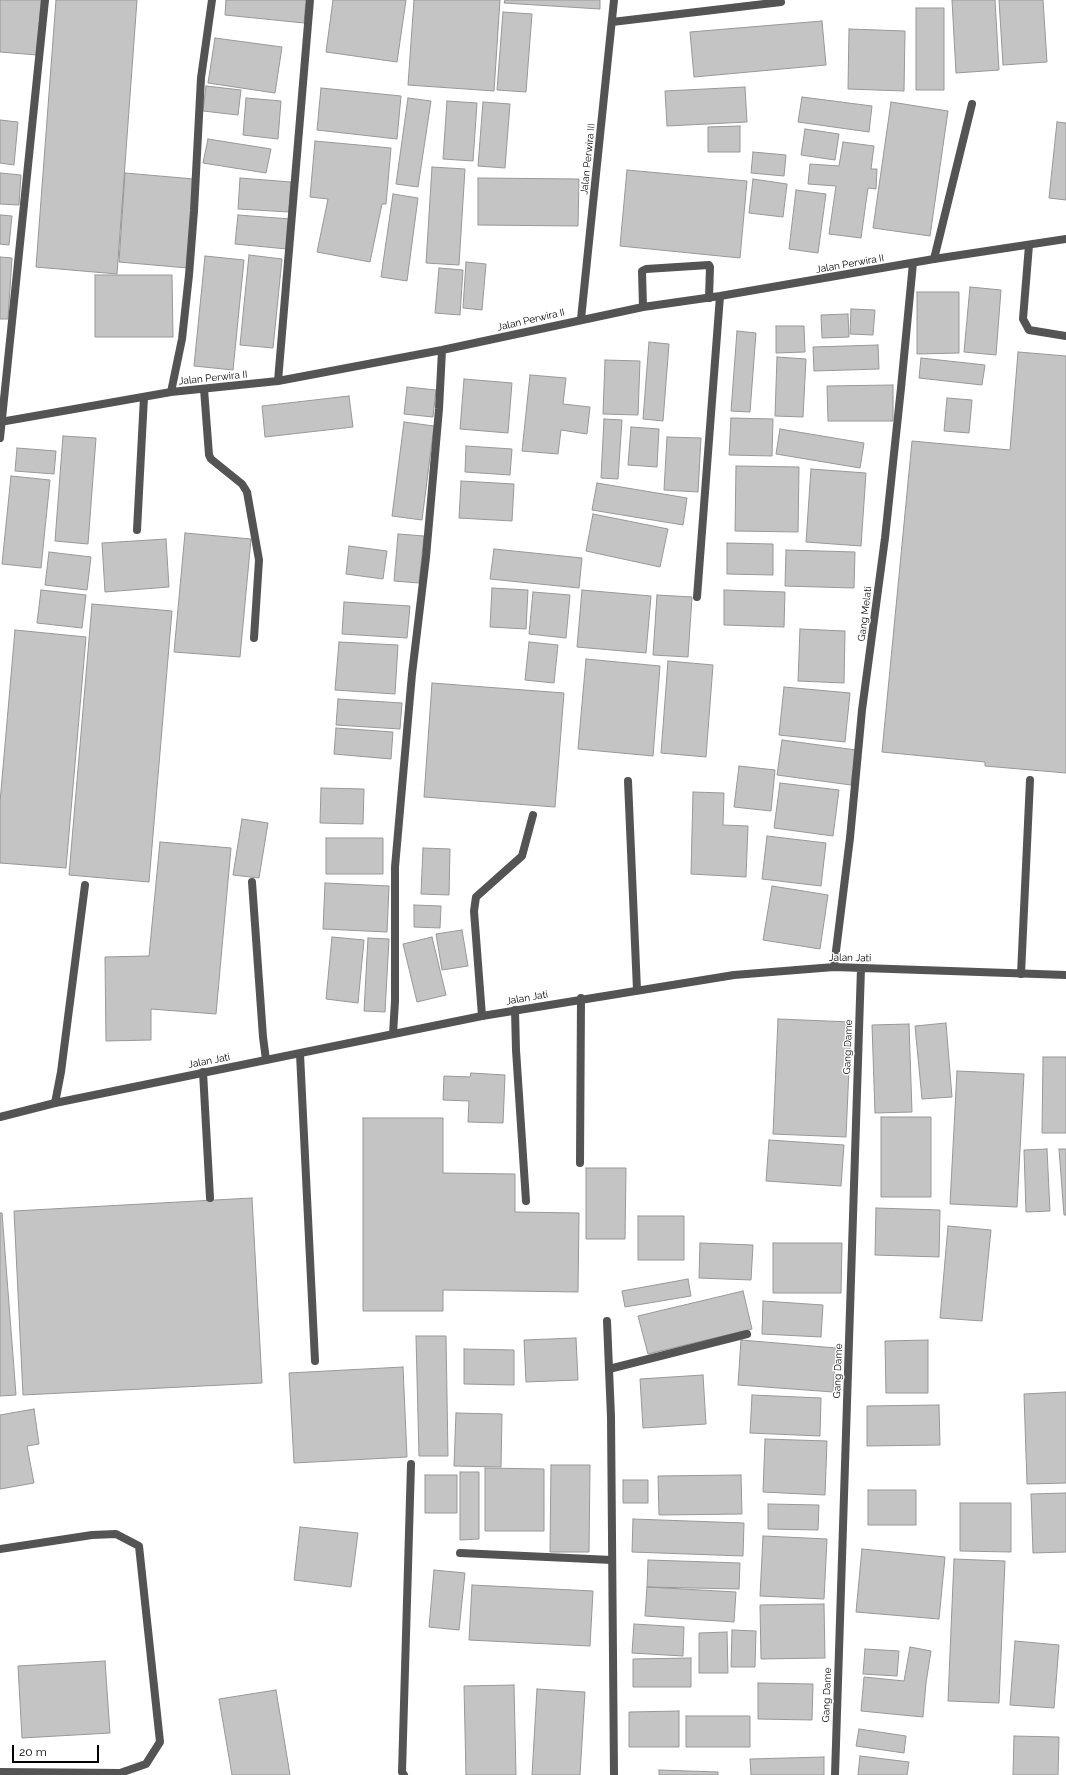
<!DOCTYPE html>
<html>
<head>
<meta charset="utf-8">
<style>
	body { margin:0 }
	#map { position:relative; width:1066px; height:1775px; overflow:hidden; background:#fff; font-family:Raleway,sans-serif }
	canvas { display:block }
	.scale { position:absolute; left:12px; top:1745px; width:87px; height:18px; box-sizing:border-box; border:2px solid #000; border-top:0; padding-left:5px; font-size:12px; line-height:14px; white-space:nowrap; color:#000; -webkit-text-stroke:3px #fff; paint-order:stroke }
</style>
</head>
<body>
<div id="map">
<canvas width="1066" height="1775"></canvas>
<div class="scale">20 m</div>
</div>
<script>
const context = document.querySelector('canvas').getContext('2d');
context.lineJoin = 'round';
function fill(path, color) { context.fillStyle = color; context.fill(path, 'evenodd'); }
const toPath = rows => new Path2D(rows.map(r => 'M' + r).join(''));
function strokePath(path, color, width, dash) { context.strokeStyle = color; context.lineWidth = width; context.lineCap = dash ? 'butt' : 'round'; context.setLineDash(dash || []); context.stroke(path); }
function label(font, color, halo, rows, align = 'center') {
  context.font = font + ' Raleway,sans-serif'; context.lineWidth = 3; context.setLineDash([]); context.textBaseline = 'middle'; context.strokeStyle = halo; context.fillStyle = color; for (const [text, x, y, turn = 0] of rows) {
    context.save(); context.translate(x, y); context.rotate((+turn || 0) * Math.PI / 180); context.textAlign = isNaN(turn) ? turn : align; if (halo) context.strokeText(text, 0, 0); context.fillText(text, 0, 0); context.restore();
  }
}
const building = toPath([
	[0,0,41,0,37,55,0,52,0,0],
	[56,0,137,0,117,274,36,267,56,0],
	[226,0,306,0,304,23,225,15,226,0],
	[333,0,406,0,397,62,326,52,333,0],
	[414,0,500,0,494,91,408,85,414,0],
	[505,0,600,0,600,9,504,3,505,0],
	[952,0,995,0,999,70,956,73,952,0],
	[999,0,1043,0,1047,62,1003,65,999,0],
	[916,8,944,8,944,90,916,90,916,8],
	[503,12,532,14,526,92,497,90,503,12],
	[822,21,826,65,694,77,690,32,822,21],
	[849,29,905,31,904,91,848,89,849,29],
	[215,38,282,47,275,93,208,83,215,38],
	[206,86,241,90,238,115,203,111,206,86],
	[745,87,747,122,667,126,665,91,745,87],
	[321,88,401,96,397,139,317,130,321,88],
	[802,97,872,106,869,132,798,122,802,97],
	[246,98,281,101,278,139,243,135,246,98],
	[408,98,431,101,418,187,396,184,408,98],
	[447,101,477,103,473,161,443,159,447,101],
	[483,102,510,104,505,168,478,166,483,102],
	[891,102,948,111,930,236,873,228,891,102],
	[0,120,18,122,14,165,0,163,0,120],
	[1057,122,1066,123,1066,200,1049,198,1057,122],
	[740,126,740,152,708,152,708,127,740,126],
	[805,129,839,134,835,160,801,155,805,129],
	[208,139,271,149,266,173,203,163,208,139],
	[315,141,391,148,386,204,382,204,370,262,317,252,328,199,310,197,315,141],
	[843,142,874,146,871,169,877,169,876,189,868,188,861,238,829,234,836,186,808,184,810,164,839,166,843,142],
	[753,152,786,155,784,176,751,173,753,152],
	[432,167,465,169,459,265,426,263,432,167],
	[627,170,747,181,740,258,620,246,627,170],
	[0,173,21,175,19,205,0,204,0,173],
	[125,173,194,179,188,268,119,262,125,173],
	[240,178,291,182,289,212,238,209,240,178],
	[478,178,579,179,578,226,478,225,478,178],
	[753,179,787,184,783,217,749,213,753,179],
	[796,190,826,194,818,253,789,249,796,190],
	[393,194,418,198,407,281,381,277,393,194],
	[0,215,12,216,9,245,0,244,0,215],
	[238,215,290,219,287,249,235,244,238,215],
	[249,255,282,259,273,348,240,345,249,255],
	[205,256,244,260,233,370,194,366,205,256],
	[0,257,12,258,8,319,0,319,0,257],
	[466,262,486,264,482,310,463,308,466,262],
	[439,268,463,270,460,315,435,313,439,268],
	[95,275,172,275,173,337,95,337,95,275],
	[970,287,1001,290,996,355,964,352,970,287],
	[917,292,959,292,959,353,917,354,917,292],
	[851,309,875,310,873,335,850,334,851,309],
	[848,314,849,337,822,338,821,315,848,314],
	[776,326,804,326,805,352,776,353,776,326],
	[737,331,756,333,750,412,731,411,737,331],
	[649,342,669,344,663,421,643,419,649,342],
	[878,345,879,369,814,371,813,347,878,345],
	[1018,352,1066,356,1066,773,985,766,985,762,882,752,912,441,1010,450,1018,352],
	[777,357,806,359,803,417,775,416,777,357],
	[921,358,985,365,982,385,919,378,921,358],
	[605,360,640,361,638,415,603,414,605,360],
	[530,375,566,378,563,404,590,407,587,434,561,430,558,454,522,451,530,375],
	[464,379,512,383,508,433,460,429,464,379],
	[893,385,893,421,828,421,827,386,893,385],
	[407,387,436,390,433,417,404,414,407,387],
	[349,396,353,427,265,437,262,406,349,396],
	[947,398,972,400,969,433,944,431,947,398],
	[731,418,773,419,772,456,729,455,731,418],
	[604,419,622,420,618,479,601,478,604,419],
	[404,422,434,426,422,520,392,516,404,422],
	[631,427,659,429,657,467,628,465,631,427],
	[780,429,864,443,860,468,776,454,780,429],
	[63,436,96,438,88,544,55,541,63,436],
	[667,437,701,438,698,492,664,490,667,437],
	[466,446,512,449,510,475,465,472,466,446],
	[17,448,56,451,54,474,15,471,17,448],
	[736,466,799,467,798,532,735,531,736,466],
	[811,469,866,473,861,546,806,542,811,469],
	[11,476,50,480,41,568,2,564,11,476],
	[461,481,514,484,512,521,459,518,461,481],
	[597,483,687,498,683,525,592,510,597,483],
	[593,514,668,529,660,567,586,551,593,514],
	[185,533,251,539,240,657,174,652,185,533],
	[398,534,424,536,419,583,394,581,398,534],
	[166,539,169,587,105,592,102,543,166,539],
	[727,543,773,544,773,575,727,574,727,543],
	[349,546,387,551,383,579,346,574,349,546],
	[494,549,582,558,579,588,490,579,494,549],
	[786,550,855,552,854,588,785,586,786,550],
	[49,552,91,557,87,590,45,585,49,552],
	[492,588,528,590,526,629,490,627,492,588],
	[41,590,86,595,82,628,37,623,41,590],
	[582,590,651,596,646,653,577,647,582,590],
	[724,590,785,592,784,627,724,625,724,590],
	[533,592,570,595,566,638,529,634,533,592],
	[657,595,692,597,688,657,653,655,657,595],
	[344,602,410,606,407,638,342,634,344,602],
	[92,604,172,611,149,882,69,875,92,604],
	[800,629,845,631,844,683,798,681,800,629],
	[15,630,86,637,66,868,0,863,0,802,15,630],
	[339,642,398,645,395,694,335,690,339,642],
	[529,642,558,645,554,683,525,680,529,642],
	[586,659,660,666,653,756,578,749,586,659],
	[668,661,713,665,706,757,661,753,668,661],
	[432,683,564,693,555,807,424,797,432,683],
	[784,687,850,693,845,742,779,735,784,687],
	[338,699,402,703,400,729,336,725,338,699],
	[336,728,393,732,391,759,334,754,336,728],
	[782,740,856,750,851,785,777,775,782,740],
	[739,766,775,770,771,811,734,807,739,766],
	[780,783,839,790,833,836,774,828,780,783],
	[321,788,364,789,363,824,320,823,321,788],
	[693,792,724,793,723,825,748,826,746,877,691,874,693,792],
	[242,819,268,823,259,878,233,875,242,819],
	[767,836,826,843,821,886,762,879,767,836],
	[326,838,383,838,383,874,326,874,326,838],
	[160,842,231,848,216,1014,151,1009,151,1040,106,1041,105,957,149,956,160,842],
	[423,848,450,849,449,895,421,894,423,848],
	[325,883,389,886,387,932,323,929,325,883],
	[772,886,828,895,820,949,763,940,772,886],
	[414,905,441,906,440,928,414,927,414,905],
	[462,930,468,966,442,970,436,934,462,930],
	[332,937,364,940,358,1003,326,999,332,937],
	[432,937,446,995,417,1002,403,944,432,937],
	[368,938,389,939,385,1012,364,1011,368,938],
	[778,1019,851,1022,846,1137,773,1134,778,1019],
	[946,1023,952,1097,922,1099,915,1026,946,1023],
	[909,1024,912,1112,875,1113,872,1025,909,1024],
	[1043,1057,1066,1057,1066,1133,1042,1133,1043,1057],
	[957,1071,1024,1074,1017,1207,950,1204,957,1071],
	[471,1073,505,1075,503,1123,468,1122,469,1101,443,1100,444,1076,470,1077,471,1073],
	[881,1117,931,1117,931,1197,881,1197,881,1117],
	[363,1118,443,1118,443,1173,515,1174,515,1212,579,1213,578,1292,443,1290,443,1311,363,1311,363,1118],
	[769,1140,844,1145,841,1186,766,1181,769,1140],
	[1047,1149,1050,1211,1026,1212,1024,1150,1047,1149],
	[1059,1149,1066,1149,1066,1215,1064,1215,1059,1149],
	[586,1168,626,1168,625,1239,586,1239,586,1168],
	[252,1198,262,1383,23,1395,14,1211,252,1198],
	[876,1208,940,1210,939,1257,875,1255,876,1208],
	[0,1213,2,1213,16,1395,0,1396,0,1213],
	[638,1216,684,1216,684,1260,638,1260,638,1216],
	[948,1226,991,1230,982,1321,940,1318,948,1226],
	[700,1243,753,1245,751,1280,699,1278,700,1243],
	[773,1243,842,1243,841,1293,773,1293,773,1243],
	[688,1279,691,1296,625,1307,622,1291,688,1279],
	[743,1291,752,1329,648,1354,638,1316,743,1291],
	[763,1301,823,1305,821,1337,762,1334,763,1301],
	[416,1336,446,1336,448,1456,419,1456,416,1336],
	[576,1338,578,1380,526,1382,524,1340,576,1338],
	[741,1340,836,1348,833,1392,738,1385,741,1340],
	[928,1340,928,1393,886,1393,885,1341,928,1340],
	[464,1349,514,1350,514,1385,464,1384,464,1349],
	[403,1367,407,1457,294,1463,289,1373,403,1367],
	[703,1375,706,1424,643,1428,640,1379,703,1375],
	[1066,1392,1066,1483,1027,1484,1024,1394,1066,1392],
	[752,1395,821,1398,820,1436,750,1433,752,1395],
	[939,1405,940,1445,867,1446,867,1406,939,1405],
	[34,1409,39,1444,27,1446,34,1483,0,1489,0,1415,34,1409],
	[456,1413,502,1414,501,1467,454,1466,456,1413],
	[765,1439,827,1441,825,1495,763,1492,765,1439],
	[551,1465,590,1465,589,1552,550,1552,551,1465],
	[485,1468,544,1469,544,1531,485,1531,485,1468],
	[460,1472,479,1472,479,1539,460,1540,460,1472],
	[425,1475,457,1475,457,1513,425,1513,425,1475],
	[741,1475,742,1514,659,1515,658,1476,741,1475],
	[623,1480,648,1480,648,1503,623,1503,623,1480],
	[868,1490,916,1490,916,1525,868,1525,868,1490],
	[1066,1493,1066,1552,1033,1553,1031,1494,1066,1493],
	[960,1503,1011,1503,1011,1552,960,1551,960,1503],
	[768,1504,819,1505,818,1530,768,1529,768,1504],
	[633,1519,744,1523,743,1556,632,1552,633,1519],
	[300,1527,358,1533,351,1587,294,1580,300,1527],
	[763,1536,827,1539,824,1599,760,1596,763,1536],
	[862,1549,945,1557,939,1619,856,1612,862,1549],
	[954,1559,1005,1561,999,1703,948,1701,954,1559],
	[648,1560,740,1563,739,1589,647,1587,648,1560],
	[434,1570,465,1573,459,1630,429,1627,434,1570],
	[472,1585,593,1591,590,1646,469,1640,472,1585],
	[647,1587,736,1592,734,1622,645,1616,647,1587],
	[824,1604,825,1658,761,1659,760,1605,824,1604],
	[634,1624,684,1627,683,1656,632,1653,634,1624],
	[732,1630,756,1631,755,1667,731,1667,732,1630],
	[727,1632,728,1673,699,1673,699,1633,727,1632],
	[1015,1641,1059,1645,1054,1708,1010,1705,1015,1641],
	[910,1647,931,1651,926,1683,923,1717,861,1711,864,1677,904,1681,910,1647],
	[865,1649,899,1651,897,1676,863,1674,865,1649],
	[691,1658,691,1687,633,1687,633,1659,691,1658],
	[105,1661,110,1733,22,1738,18,1666,105,1661],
	[758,1683,813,1684,812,1720,758,1719,758,1683],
	[514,1685,516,1775,466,1775,464,1686,514,1685],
	[537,1689,585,1692,580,1775,532,1775,537,1689],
	[276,1690,290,1775,232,1775,219,1699,276,1690],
	[679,1711,679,1747,629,1747,629,1712,679,1711],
	[686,1716,750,1716,750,1747,686,1747,686,1716],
	[859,1729,906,1736,904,1753,856,1746,859,1729],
	[1014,1736,1059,1737,1058,1775,1013,1775,1014,1736],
	[860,1756,909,1762,907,1775,858,1775,860,1756],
	[824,1757,824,1775,751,1775,750,1759,824,1757],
	[659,1770,718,1772,718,1775,659,1775,659,1770]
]);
fill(building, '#c4c4c4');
strokePath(building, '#989898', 1);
strokePath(toPath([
	[1029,245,1023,319,1029,330,1066,336],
	[934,259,972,104],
	[643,307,642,271,646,269,709,265,710,267,709,298],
	[204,389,209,455,211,459,242,484,247,492,259,560,254,638],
	[137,530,144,397],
	[628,781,637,990],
	[252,882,263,1037,266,1060],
	[1021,974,1030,780],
	[515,1010,516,1050,526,1201],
	[482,1016,474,911,476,897,522,856,533,815],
	[300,1054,315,1361],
	[203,1072,210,1198],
	[55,1103,61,1072,85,885],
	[580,1163,581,998],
	[609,1369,747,1334],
	[460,1553,612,1560]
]), '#545454', 8);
strokePath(toPath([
	[612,22,781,2],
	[581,319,614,0],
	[278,381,310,0],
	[171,392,182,339,189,275,194,211,201,78,212,0],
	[0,422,171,392,278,381,442,350,643,307,720,296,934,259,1066,239],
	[0,438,45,0],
	[697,597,720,296],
	[834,967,850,838,862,710,885,538,901,388,913,263],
	[393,1034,395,1001,395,867,412,674,426,557,439,409,442,350],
	[0,1117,55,1103,482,1016,734,975,834,967,1066,975],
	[607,1321,611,1417,614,1775],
	[0,1549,92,1535,116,1534,139,1546,160,1742,146,1764,120,1773,0,1772],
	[404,1775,402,1772,411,1464],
	[835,1775,861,968]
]), '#545454', 8);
label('10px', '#000', '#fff', [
	["Jalan Perwira III",588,159,-84],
	["Jalan Perwira II",850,264,-10],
	["Jalan Perwira II",531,320,-13],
	["Jalan Perwira II",213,378,-6],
	["Gang Melati",865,614,-83],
	["Jalan Jati",850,958,1],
	["Jalan Jati",527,998,-10],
	["Gang Dame",848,1047,-88],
	["Jalan Jati",209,1061,-11],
	["Gang Dame",838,1371,-88],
	["Gang Dame",827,1695,-88]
]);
</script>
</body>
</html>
